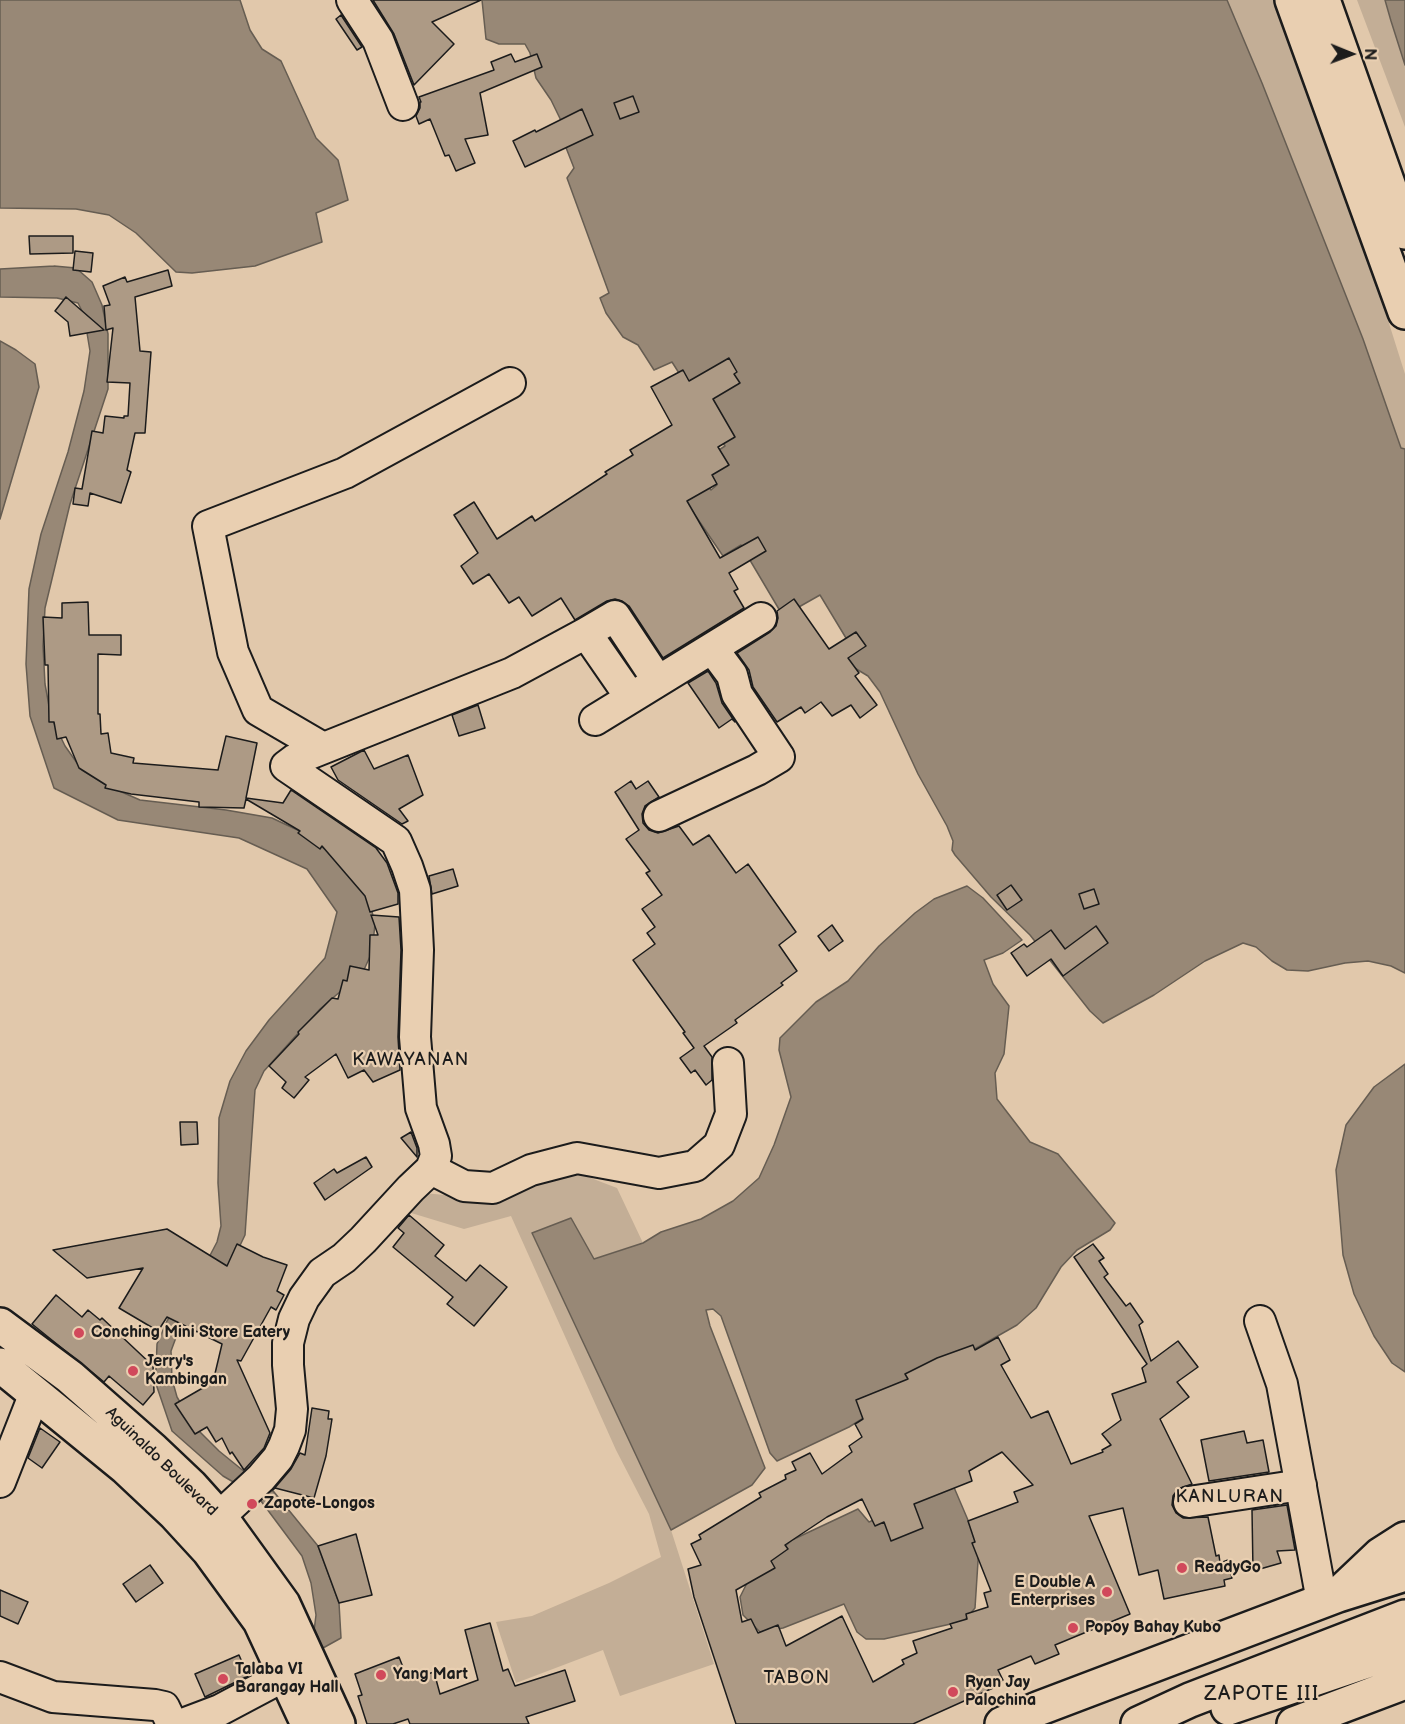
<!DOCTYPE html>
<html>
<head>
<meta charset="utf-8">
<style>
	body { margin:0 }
	#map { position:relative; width:1405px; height:1724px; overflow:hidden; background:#e1c8ab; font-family:"Balsamiq Sans",sans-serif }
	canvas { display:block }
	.north { position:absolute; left:1321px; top:24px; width:60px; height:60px; -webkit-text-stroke:4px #e9cfb1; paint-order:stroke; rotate:91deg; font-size:16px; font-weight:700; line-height:24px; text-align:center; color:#1c1c1c }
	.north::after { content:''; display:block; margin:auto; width:21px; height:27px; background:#1c1c1c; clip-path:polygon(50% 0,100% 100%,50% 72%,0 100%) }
</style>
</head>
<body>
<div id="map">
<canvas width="1405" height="1724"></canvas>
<div class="north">N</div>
</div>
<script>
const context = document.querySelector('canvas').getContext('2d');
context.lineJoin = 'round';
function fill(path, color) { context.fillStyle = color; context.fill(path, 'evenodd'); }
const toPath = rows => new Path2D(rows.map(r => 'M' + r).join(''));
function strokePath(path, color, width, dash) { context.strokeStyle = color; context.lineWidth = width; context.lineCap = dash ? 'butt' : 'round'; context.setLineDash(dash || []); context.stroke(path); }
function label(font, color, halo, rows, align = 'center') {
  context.font = font + ' "Balsamiq Sans",sans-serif'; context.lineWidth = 4.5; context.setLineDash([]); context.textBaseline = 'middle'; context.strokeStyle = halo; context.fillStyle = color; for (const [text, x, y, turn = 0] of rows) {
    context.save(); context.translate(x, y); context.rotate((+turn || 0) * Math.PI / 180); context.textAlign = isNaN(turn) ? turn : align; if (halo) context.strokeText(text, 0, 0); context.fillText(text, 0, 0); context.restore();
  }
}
fill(toPath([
	[1227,0,1276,0,1375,279,1405,374,1405,449,1401,449,1363,339,1262,83],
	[1357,0,1385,0,1405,65,1405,127],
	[550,1172,583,1175,617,1188,643,1243,593,1259,571,1218,532,1234,671,1530,714,1664,620,1696,603,1650,516,1683,496,1622,532,1616,609,1583,661,1557,649,1514,616,1450,511,1216,464,1229,408,1212,424,1193,486,1199]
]), '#c3ae96');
const water = toPath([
	[0,0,240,0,250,30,262,49,281,61,316,138,338,160,348,200,316,213,322,242,255,266,192,273,176,272,136,233,109,215,76,209,0,208,0,0],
	[482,0,1227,0,1262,83,1363,339,1401,448,1405,449,1405,973,1391,966,1368,961,1345,963,1308,971,1287,970,1272,961,1256,947,1243,943,1205,961,1154,995,1103,1023,1090,1011,1030,935,991,897,955,855,952,850,953,841,947,826,918,774,880,692,868,676,848,664,844,650,849,643,820,595,783,616,741,545,723,556,684,499,707,485,711,490,717,485,705,459,725,446,672,362,654,370,638,345,623,337,606,313,600,298,609,293,567,178,574,168,563,140,569,137,551,100,536,78,530,53,525,44,499,44,486,39,482,0],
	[1385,0,1405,0,1405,65,1391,21,1385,0],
	[54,266,76,268,92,282,102,305,108,334,108,389,70,504,45,608,43,646,45,684,51,717,65,746,82,770,108,786,140,800,226,810,272,818,306,834,332,855,369,899,375,924,372,952,363,972,320,1009,264,1071,255,1090,245,1235,234,1258,203,1296,178,1332,171,1351,172,1379,177,1397,194,1426,219,1451,251,1477,274,1492,318,1546,339,1603,341,1638,323,1648,314,1631,316,1615,311,1583,302,1556,261,1501,242,1487,223,1476,172,1431,157,1387,156,1370,157,1344,167,1321,206,1263,217,1242,221,1226,218,1183,219,1118,230,1081,246,1051,269,1020,325,958,337,912,307,869,239,838,118,820,54,788,30,716,26,664,29,589,41,534,68,452,84,391,90,351,84,315,78,303,57,298,0,297,0,269,54,266],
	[0,341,16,350,35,364,39,387,0,519,0,341],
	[967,886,983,898,1022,940,1003,953,984,960,993,984,1009,1006,1004,1054,995,1073,997,1099,1030,1142,1058,1154,1115,1223,1110,1230,1077,1250,1061,1267,1036,1308,1017,1325,966,1354,849,1427,777,1461,770,1453,721,1316,713,1309,706,1310,710,1326,765,1468,752,1485,671,1530,532,1233,571,1218,594,1259,643,1243,661,1232,701,1219,733,1201,759,1178,774,1145,791,1097,779,1050,780,1038,816,1002,848,981,879,946,915,913,934,899,967,886],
	[1405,1064,1405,1372,1392,1363,1374,1336,1354,1294,1343,1255,1336,1170,1346,1125,1374,1087,1405,1064],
	[953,1485,979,1546,975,1608,964,1621,884,1639,866,1639,857,1632,844,1604,783,1628,760,1632,743,1615,740,1597,749,1579,792,1540,858,1509,869,1522,953,1485]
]);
fill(water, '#988876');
strokePath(water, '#665d52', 1.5);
const building = toPath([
	[373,0,481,0,432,22,454,44,414,85,394,34,373,0],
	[341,15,362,47,357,50,336,19,341,15],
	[511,54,515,62,537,54,542,67,480,93,488,135,465,139,475,163,456,171,449,155,445,156,430,119,419,124,416,116,420,108,420,102,421,102,419,97,494,70,491,62,511,54],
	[633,96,639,112,620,119,614,103,633,96],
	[582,109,593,135,525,167,513,141,535,130,536,132,582,109],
	[29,236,73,236,73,253,30,254,29,236],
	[75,251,93,253,91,272,73,270,75,251],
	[168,270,172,286,135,297,140,351,151,352,145,433,135,433,127,470,131,472,121,503,90,493,88,506,73,504,75,488,82,489,92,431,103,433,105,416,124,418,124,416,128,416,130,383,107,382,113,328,106,330,104,306,110,305,103,286,125,277,127,282,168,270],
	[66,297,104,330,70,336,68,322,55,311,66,297],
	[729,358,737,372,734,374,740,383,713,399,735,437,718,447,729,465,712,475,717,484,687,501,720,558,758,537,766,551,729,573,738,589,734,591,744,608,663,658,629,606,622,601,615,599,607,601,575,620,561,598,532,616,519,597,509,603,489,574,473,584,461,566,478,553,454,515,474,502,497,539,532,516,535,521,607,474,605,472,633,455,630,450,672,425,651,387,683,370,689,381,729,358],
	[794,599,829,649,856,632,866,646,848,658,859,673,855,676,877,705,860,718,851,705,832,716,821,702,805,713,801,707,777,722,753,687,749,670,737,653,770,632,776,626,778,618,777,611,794,599],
	[88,602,89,635,121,635,121,655,98,654,98,714,100,714,101,734,108,733,111,753,134,758,133,763,218,770,226,736,257,743,246,798,283,803,291,790,376,848,387,863,398,893,398,904,370,912,365,896,322,846,320,849,298,833,300,831,246,799,244,808,199,807,199,802,131,794,105,788,106,785,79,768,66,737,57,739,54,722,49,722,48,665,45,665,43,617,62,618,62,603,88,602],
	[708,671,716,683,722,703,735,722,732,719,719,728,688,683,708,671],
	[478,705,485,728,459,736,452,715,478,705],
	[364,750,374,769,408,755,423,795,399,809,408,821,402,824,338,780,331,767,364,750],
	[631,781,636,789,648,781,659,797,645,806,642,814,643,823,649,830,658,833,679,826,693,845,709,835,736,873,748,864,796,932,779,945,797,971,781,983,783,985,735,1020,737,1023,704,1046,712,1057,712,1080,706,1085,695,1070,691,1073,680,1058,694,1048,683,1033,685,1032,633,960,655,944,647,933,655,927,642,909,662,895,646,873,650,871,626,839,639,830,615,792,631,781],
	[453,869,458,886,432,894,429,876,453,869],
	[1011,885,1022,900,1007,910,997,895,1011,885],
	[1094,889,1099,904,1084,909,1079,894,1094,889],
	[371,915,399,917,401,950,398,1037,400,1070,373,1082,364,1070,348,1078,336,1054,305,1077,309,1080,294,1098,282,1088,286,1082,269,1066,299,1034,298,1032,332,998,338,999,343,980,347,981,350,966,369,970,370,935,378,935,371,915],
	[832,925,843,941,829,951,818,936,832,925],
	[1096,926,1108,943,1063,976,1051,959,1027,976,1011,953,1024,944,1027,947,1051,930,1065,949,1096,926],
	[180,1122,197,1122,198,1144,181,1145,180,1122],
	[411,1132,417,1148,417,1157,401,1138,411,1132],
	[366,1157,372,1167,325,1200,314,1183,334,1169,337,1173,366,1157],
	[409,1215,444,1245,435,1256,466,1281,480,1265,507,1287,474,1326,447,1304,453,1297,393,1247,404,1233,398,1228,409,1215],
	[167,1229,227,1266,237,1244,263,1257,287,1265,277,1291,284,1295,276,1310,271,1307,241,1361,237,1360,270,1433,264,1448,244,1470,232,1452,230,1454,222,1438,216,1442,207,1427,195,1434,175,1404,213,1382,222,1344,167,1317,158,1331,119,1308,143,1268,87,1278,53,1250,167,1229],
	[1093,1244,1104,1258,1099,1261,1108,1274,1104,1277,1126,1306,1130,1303,1143,1322,1139,1325,1151,1361,1178,1341,1198,1367,1177,1382,1189,1397,1160,1419,1192,1484,1178,1489,1173,1496,1172,1505,1176,1513,1183,1518,1208,1517,1216,1556,1219,1555,1220,1563,1228,1560,1232,1578,1224,1580,1225,1586,1164,1599,1158,1570,1139,1575,1123,1508,1089,1516,1130,1614,1055,1645,1059,1654,1035,1664,1031,1656,998,1670,1003,1680,992,1685,993,1688,913,1724,736,1724,694,1597,688,1569,701,1565,691,1544,701,1539,699,1535,761,1497,759,1493,786,1479,785,1475,796,1470,792,1462,810,1453,822,1474,852,1452,849,1446,862,1437,855,1424,863,1419,856,1400,908,1379,905,1374,937,1358,973,1345,975,1350,998,1337,1010,1360,1001,1365,1031,1418,1048,1411,1071,1464,1103,1452,1102,1450,1111,1445,1102,1434,1121,1420,1112,1394,1146,1382,1142,1368,1147,1364,1074,1257,1093,1244],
	[1002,1452,1033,1485,1014,1492,1018,1502,968,1521,975,1542,972,1543,991,1591,984,1593,988,1607,966,1614,967,1619,950,1624,952,1628,913,1641,917,1653,902,1660,904,1664,873,1682,842,1616,786,1646,778,1625,758,1633,751,1619,742,1622,736,1590,775,1568,771,1561,788,1549,785,1545,827,1517,862,1499,875,1526,884,1522,891,1541,923,1528,914,1504,972,1481,969,1471,1002,1452],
	[56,1295,82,1317,88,1310,100,1320,102,1318,153,1366,154,1392,143,1405,109,1376,104,1382,32,1324,56,1295],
	[312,1408,329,1411,328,1419,332,1419,326,1456,314,1498,275,1488,273,1490,291,1469,300,1453,305,1455,312,1408],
	[40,1428,60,1442,42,1468,28,1458,40,1428],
	[1244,1431,1247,1443,1263,1440,1269,1472,1209,1481,1201,1440,1244,1431],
	[1287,1505,1295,1550,1277,1551,1281,1563,1253,1571,1252,1510,1287,1505],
	[356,1534,372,1595,339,1603,318,1546,356,1534],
	[150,1565,163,1583,136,1602,123,1584,150,1565],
	[0,1590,28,1602,18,1624,0,1616,0,1590],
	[490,1623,503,1671,508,1669,515,1686,565,1670,575,1701,526,1717,529,1724,410,1724,408,1719,393,1724,367,1724,358,1696,362,1695,355,1674,399,1657,408,1680,434,1672,440,1694,478,1680,465,1630,490,1623],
	[239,1655,248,1676,205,1697,195,1674,239,1655]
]);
fill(building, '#ad9a85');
strokePath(building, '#1c1c1c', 1.5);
const minor = toPath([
	[352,0,378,40,403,105],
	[586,633,615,616,658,681],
	[595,720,761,618],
	[323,748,258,710,233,652,208,526,345,473,510,383],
	[659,816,757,770,779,757,737,694,732,675,712,648],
	[431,1169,464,1186,493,1188,531,1170,577,1158,659,1173,695,1166,719,1145,731,1114,728,1063],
	[1260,1321,1282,1384,1322,1601],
	[0,1482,35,1393],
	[1189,1502,1301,1485],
	[219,1517,261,1478,278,1458,284,1446,290,1430,292,1409,288,1365,288,1343,294,1319,304,1298,322,1273,344,1258,363,1240,411,1188,431,1169,436,1156,434,1144,421,1108,415,1037,418,950,415,890,407,866,396,841,286,766,294,760,512,673,586,633,631,698],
	[0,1677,53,1697,155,1705,164,1707,172,1724],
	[183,1724,220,1710,286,1675]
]);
const highway = toPath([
	[1292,0,1405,312],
	[1323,0,1405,232],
	[0,1325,70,1377,153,1450,191,1486,226,1525,283,1604,338,1724],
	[0,1365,125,1467,175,1514,209,1551,260,1621,308,1724],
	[1342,1591,1380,1555,1405,1539],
	[1228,1708,1405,1648],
	[1002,1724,1040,1708,1338,1595,1405,1574],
	[1138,1724,1190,1700,1405,1617],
	[1294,1724,1405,1682]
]);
strokePath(minor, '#1c1c1c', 34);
strokePath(highway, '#1c1c1c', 38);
strokePath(minor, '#e9cfb1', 30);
strokePath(highway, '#e9cfb1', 33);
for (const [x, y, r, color] of [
	[79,1333,6,"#d1495b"],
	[133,1371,6,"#d1495b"],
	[252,1504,6,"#d1495b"],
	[1182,1568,6,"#d1495b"],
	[1107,1592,6,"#d1495b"],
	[1073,1628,6,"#d1495b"],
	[381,1675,6,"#d1495b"],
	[223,1679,6,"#d1495b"],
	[953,1692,6,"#d1495b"]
]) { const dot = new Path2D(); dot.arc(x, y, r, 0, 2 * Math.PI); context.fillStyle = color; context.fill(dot); strokePath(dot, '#e9cfb1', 2); }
label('bold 16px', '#1c1c1c', '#e9cfb1', [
	["Conching Mini Store Eatery",91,1333],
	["Jerry's",145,1362],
	["Kambingan",145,1380],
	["Zapote-Longos",264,1504],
	["ReadyGo",1194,1568],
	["E Double A",1095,1583,"right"],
	["Enterprises",1095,1601,"right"],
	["Popoy Bahay Kubo",1085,1628],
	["Talaba VI",235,1670],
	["Barangay Hall",235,1688],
	["Yang Mart",393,1675],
	["Ryan Jay",965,1683],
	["Palochina",965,1701]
], 'left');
label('16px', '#1c1c1c', '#e9cfb1', [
	["Aguinaldo Boulevard",161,1462,44]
]);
context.letterSpacing = '1.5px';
label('18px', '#1c1c1c', '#e9cfb1', [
	["KAWAYANAN",411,1060],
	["KANLURAN",1230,1497],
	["TABON",797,1678]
]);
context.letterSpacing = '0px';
context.letterSpacing = '1.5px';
label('20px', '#1c1c1c', '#e9cfb1', [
	["ZAPOTE III",1262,1695]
]);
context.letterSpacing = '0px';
</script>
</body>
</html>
